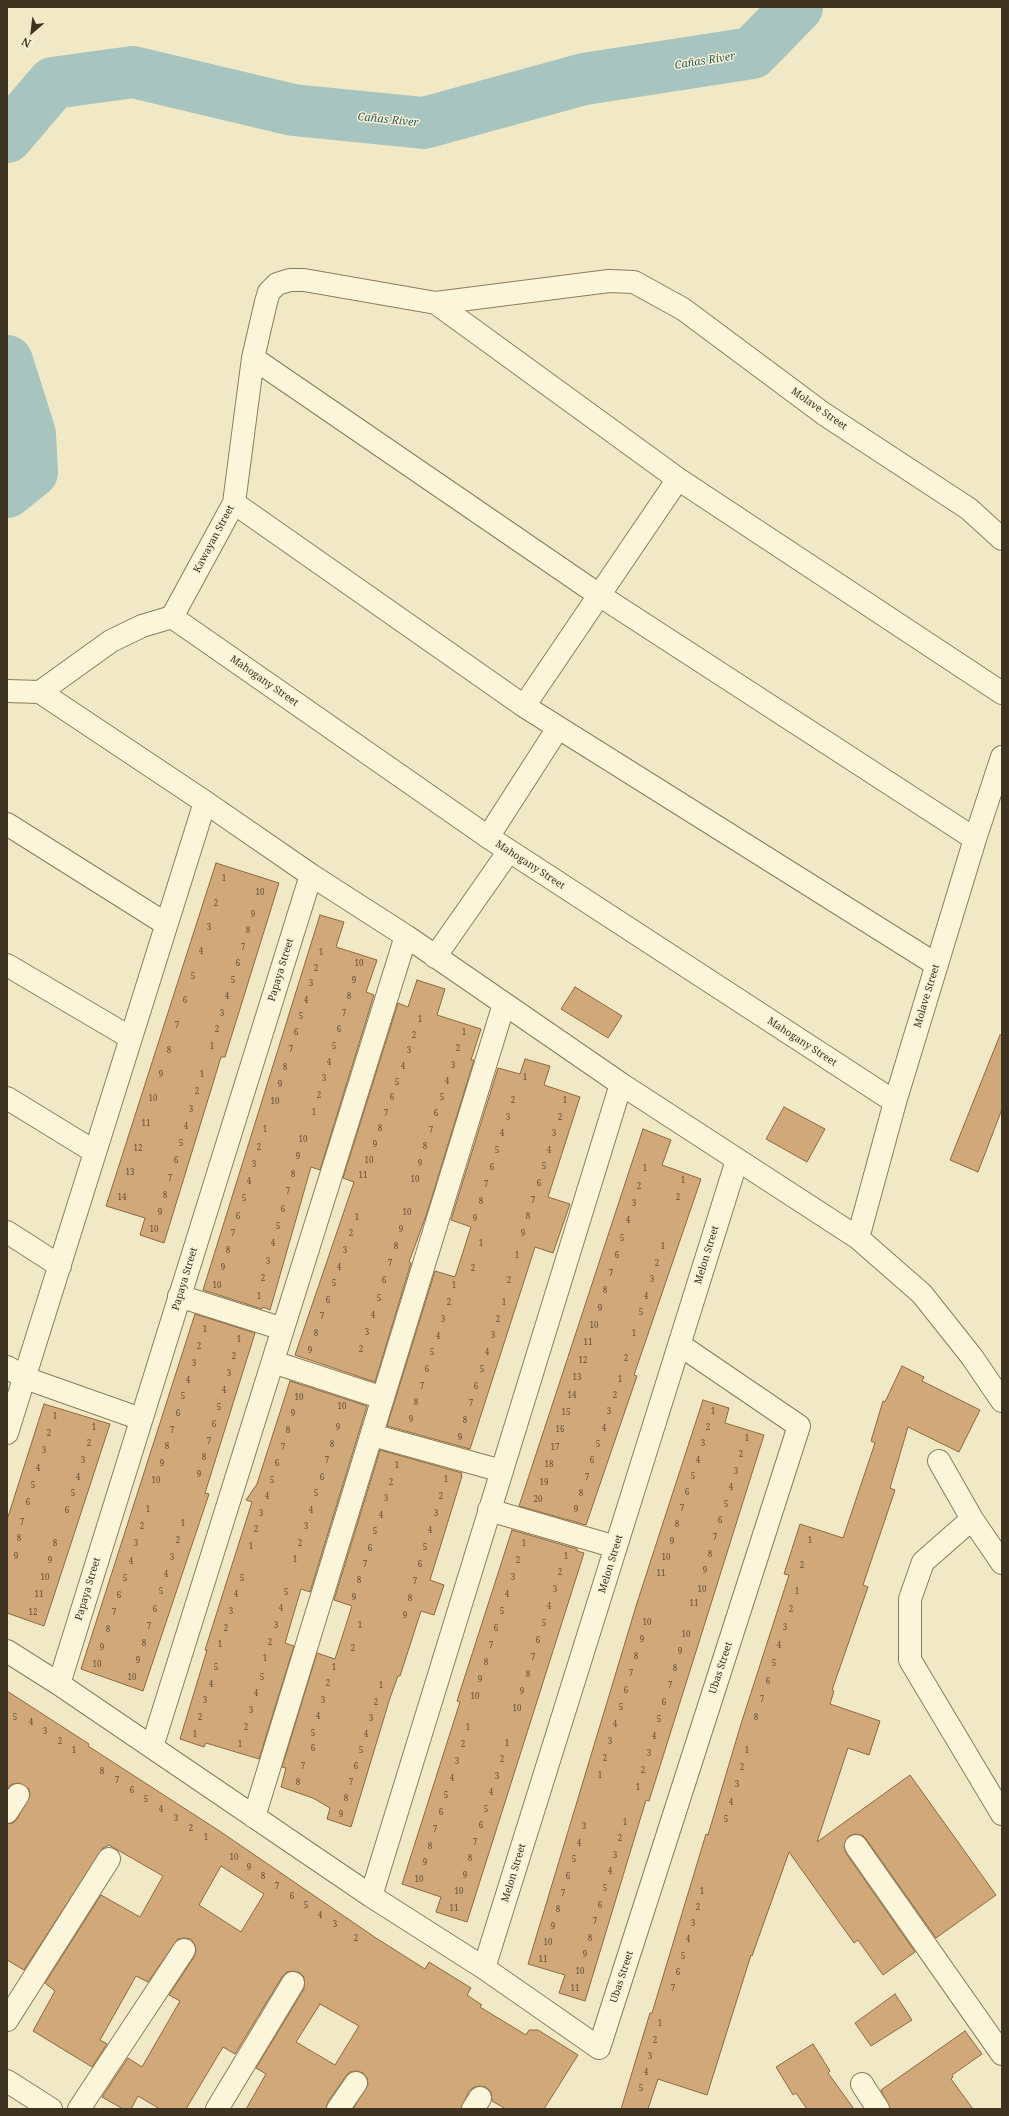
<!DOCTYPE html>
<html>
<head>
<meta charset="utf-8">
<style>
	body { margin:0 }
	#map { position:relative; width:1009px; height:2116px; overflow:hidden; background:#f1e9c5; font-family:"Noto Serif",serif }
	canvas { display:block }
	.frame { position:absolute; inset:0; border:8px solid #3d311f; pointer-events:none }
	.north { position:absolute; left:12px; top:12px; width:40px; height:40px; -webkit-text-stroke:3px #f8f2d6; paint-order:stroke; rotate:208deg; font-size:11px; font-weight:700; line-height:16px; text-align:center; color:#3d311f }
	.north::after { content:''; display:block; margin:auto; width:14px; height:18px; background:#3d311f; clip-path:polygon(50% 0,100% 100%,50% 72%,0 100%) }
</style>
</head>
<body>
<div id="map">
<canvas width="1009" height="2116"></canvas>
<div class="frame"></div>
<div class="north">N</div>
</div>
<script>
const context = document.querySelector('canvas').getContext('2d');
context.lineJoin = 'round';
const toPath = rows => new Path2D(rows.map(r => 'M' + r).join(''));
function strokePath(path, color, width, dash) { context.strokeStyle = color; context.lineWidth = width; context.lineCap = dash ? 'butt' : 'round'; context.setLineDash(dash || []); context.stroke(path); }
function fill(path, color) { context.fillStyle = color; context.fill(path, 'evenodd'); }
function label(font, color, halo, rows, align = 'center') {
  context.font = font + ' "Noto Serif",serif'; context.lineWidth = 3; context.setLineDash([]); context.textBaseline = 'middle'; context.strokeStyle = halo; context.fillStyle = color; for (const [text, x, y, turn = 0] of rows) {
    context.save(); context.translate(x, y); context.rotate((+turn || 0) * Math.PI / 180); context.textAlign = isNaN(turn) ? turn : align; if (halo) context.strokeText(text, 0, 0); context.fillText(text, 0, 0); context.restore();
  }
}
strokePath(toPath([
	[7,137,53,83,133,72,293,110,424,123,584,79,752,53,797,7],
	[7,361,30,434,32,472,7,492]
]), '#a7c4bf', 52);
const building = toPath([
	[216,863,279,883,225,1057,221,1057,164,1243,140,1235,145,1218,106,1206,216,863],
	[320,915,344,922,336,947,377,960,366,992,374,995,320,1170,311,1167,270,1310,263,1307,262,1309,203,1290,320,915],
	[417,980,445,989,437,1015,481,1029,471,1060,474,1060,427,1213,409,1262,411,1263,375,1382,295,1355,354,1182,343,1178,398,1003,408,1007,417,980],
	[575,987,622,1016,608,1038,561,1009,575,987],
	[1000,1035,1002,1036,1002,1109,978,1172,950,1160,1000,1035],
	[525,1059,550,1066,544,1085,580,1097,548,1197,570,1204,553,1253,535,1247,470,1449,387,1426,435,1271,455,1277,471,1227,451,1220,498,1068,520,1074,525,1059],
	[784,1107,825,1129,807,1162,766,1139,784,1107],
	[643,1129,671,1140,662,1165,701,1179,634,1375,637,1376,586,1525,519,1506,643,1129],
	[195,1314,255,1333,205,1493,209,1494,143,1691,81,1669,195,1314],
	[902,1366,924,1377,922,1381,980,1410,959,1452,908,1427,890,1488,895,1490,863,1585,868,1587,832,1690,834,1691,830,1704,880,1721,869,1755,848,1748,817,1842,910,1775,996,1895,936,1938,866,1839,862,1835,855,1834,849,1836,844,1847,846,1853,915,1952,883,1975,858,1940,854,1943,789,1852,752,1956,751,1955,707,2095,658,2079,648,2109,621,2109,650,2013,652,2013,706,1834,708,1835,741,1724,789,1575,784,1574,800,1524,843,1538,875,1443,871,1441,883,1401,885,1402,902,1366],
	[290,1381,367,1406,310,1592,301,1589,285,1643,294,1646,259,1759,206,1743,204,1747,180,1739,207,1650,205,1650,252,1502,246,1500,257,1484,290,1381],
	[703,1400,729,1408,725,1423,764,1435,649,1801,646,1800,585,2001,559,1993,565,1975,528,1964,637,1603,703,1400],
	[44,1404,110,1424,44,1626,7,1613,7,1520,44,1404],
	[380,1450,462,1473,461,1476,462,1476,430,1580,444,1585,434,1615,421,1611,400,1676,398,1676,390,1698,351,1827,327,1819,330,1808,313,1798,281,1787,286,1768,282,1767,317,1653,335,1659,352,1606,334,1600,380,1450],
	[512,1530,577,1549,577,1551,584,1553,467,1922,436,1912,441,1897,402,1884,460,1702,457,1701,512,1530],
	[7,1691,89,1744,88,1746,221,1832,376,1938,425,1969,429,1962,471,1988,467,1995,482,2005,480,2007,526,2035,529,2030,538,2030,578,2055,544,2109,506,2109,492,2101,491,2092,486,2087,480,2086,474,2087,469,2091,461,2109,353,2109,368,2084,367,2078,363,2073,357,2071,350,2072,346,2076,328,2102,326,2109,246,2109,266,2074,256,2068,304,1989,304,1977,300,1973,294,1971,287,1972,282,1977,235,2054,223,2047,186,2109,160,2109,138,2096,131,2109,123,2109,102,2097,128,2058,142,2067,180,2001,169,1995,194,1957,196,1951,195,1945,191,1939,184,1938,178,1939,148,1982,136,1976,100,2040,107,2044,92,2067,33,2031,55,1991,45,1983,101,1895,140,1917,163,1876,109,1845,103,1848,24,1970,7,1960,7,1824,13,1823,17,1819,30,1795,29,1789,19,1783,12,1784,7,1789,7,1691],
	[221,1866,264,1894,241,1932,199,1905,221,1866],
	[320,2004,359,2026,335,2065,296,2042,320,2004],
	[895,1994,912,2020,871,2046,855,2023,895,1994],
	[965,2031,982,2054,952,2075,953,2077,951,2079,973,2109,890,2109,881,2090,965,2031],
	[813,2044,830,2071,828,2073,854,2109,807,2109,796,2093,793,2095,776,2067,813,2044]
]);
fill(building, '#d1a879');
strokePath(building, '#8e683e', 1);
const street = toPath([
	[436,303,678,479,1002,693],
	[253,358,599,595,975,839],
	[234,503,524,706,937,965],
	[172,617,488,837,895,1102],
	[7,691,40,692,205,802,311,875,406,936,621,1084,858,1238,922,1294,972,1357,1002,1401],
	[40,692,111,641,142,626,172,617,234,503,253,358,266,302,269,292,277,284,290,280,304,280,436,303,609,281,634,282,683,309,824,414,969,509,1002,539],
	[524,706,678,479],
	[7,824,166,924],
	[488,837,558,728],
	[435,957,509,851],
	[7,965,131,1038],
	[7,1098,95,1152],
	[7,1232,60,1266],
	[858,1238,895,1102,975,839,1002,757],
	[179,1296,283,1329],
	[273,1362,383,1398],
	[7,1367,25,1378,141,1419],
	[7,1433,205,802],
	[372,1435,502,1471],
	[939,1461,972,1519,1002,1563],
	[489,1510,616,1547],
	[972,1519,923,1562,910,1599,910,1660,1002,1814],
	[7,1651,59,1684,371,1896,484,1968,599,2048,799,1426,680,1345],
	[59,1684,311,875],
	[152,1747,406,936],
	[7,1812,18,1795],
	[254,1817,504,1004],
	[856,1846,1002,2054],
	[371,1896,621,1084],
	[484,1968,737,1160],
	[7,2020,109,1859],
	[7,2081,51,2109],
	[862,2084,878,2109],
	[79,2109,184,1950],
	[217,2109,293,1983],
	[338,2109,356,2083],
	[473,2109,480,2098]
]);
strokePath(street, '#8d7c5a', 24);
strokePath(street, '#fbf5da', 22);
label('8px', '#624f36', null, [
	["1",224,879],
	["10",260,893],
	["2",216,904],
	["9",253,915],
	["3",209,928],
	["8",248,931],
	["7",243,948],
	["4",201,952],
	["1",321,953],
	["6",238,964],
	["10",359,964],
	["2",316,969],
	["5",193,977],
	["5",233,981],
	["9",354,981],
	["3",311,984],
	["4",227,997],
	["8",349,997],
	["6",185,1001],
	["4",306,1001],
	["3",222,1014],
	["7",344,1014],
	["5",301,1017],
	["1",420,1020],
	["7",177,1026],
	["2",217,1030],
	["6",339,1030],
	["6",296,1033],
	["1",464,1033],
	["2",414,1036],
	["1",212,1047],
	["5",334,1047],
	["2",458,1049],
	["7",291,1050],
	["8",169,1051],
	["3",409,1051],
	["4",329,1063],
	["3",453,1066],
	["4",403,1067],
	["8",285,1068],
	["9",161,1075],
	["1",202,1075],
	["1",525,1078],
	["3",324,1079],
	["4",447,1082],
	["5",397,1083],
	["9",280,1085],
	["2",197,1092],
	["2",319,1096],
	["6",392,1098],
	["5",442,1098],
	["10",153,1099],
	["2",513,1101],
	["1",565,1101],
	["10",275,1102],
	["3",191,1110],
	["1",314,1113],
	["7",386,1114],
	["6",436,1114],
	["3",508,1118],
	["2",560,1118],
	["11",146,1124],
	["4",186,1127],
	["8",380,1129],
	["1",265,1130],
	["7",431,1131],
	["4",502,1134],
	["3",554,1134],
	["10",303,1140],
	["5",181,1144],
	["9",375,1145],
	["8",425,1147],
	["2",259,1148],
	["12",138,1149],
	["5",497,1151],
	["4",549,1151],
	["9",298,1157],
	["6",176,1161],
	["10",369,1161],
	["9",420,1164],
	["3",254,1165],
	["5",544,1167],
	["6",492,1168],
	["1",645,1169],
	["13",130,1173],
	["8",293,1175],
	["11",363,1176],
	["7",170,1179],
	["10",415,1180],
	["1",683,1181],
	["4",249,1182],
	["6",539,1184],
	["7",486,1185],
	["2",639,1187],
	["7",288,1192],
	["8",165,1196],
	["14",122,1198],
	["2",678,1198],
	["5",244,1199],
	["7",533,1201],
	["8",481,1202],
	["3",634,1204],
	["6",283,1210],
	["9",160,1213],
	["10",407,1213],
	["6",238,1217],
	["8",528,1217],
	["1",357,1218],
	["9",475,1219],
	["4",628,1221],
	["5",278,1227],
	["10",154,1230],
	["9",401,1230],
	["7",233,1234],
	["2",351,1234],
	["9",523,1234],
	["5",622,1239],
	["4",273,1244],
	["1",481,1244],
	["8",396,1247],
	["1",663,1247],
	["8",228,1251],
	["3",345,1251],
	["1",517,1256],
	["6",617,1256],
	["3",268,1262],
	["7",390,1264],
	["2",657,1264],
	["9",223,1268],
	["4",339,1268],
	["2",473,1269],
	["7",611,1274],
	["2",263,1279],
	["3",652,1280],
	["6",384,1281],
	["2",509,1281],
	["5",334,1284],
	["10",217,1286],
	["1",454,1286],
	["8",605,1291],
	["1",259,1297],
	["4",646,1297],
	["5",379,1299],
	["6",328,1301],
	["2",449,1303],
	["1",504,1303],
	["9",600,1309],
	["5",641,1313],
	["4",373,1316],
	["7",322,1317],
	["3",443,1320],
	["2",498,1320],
	["10",594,1326],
	["1",205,1330],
	["3",367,1333],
	["8",316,1334],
	["1",634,1334],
	["3",493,1336],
	["4",438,1337],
	["1",239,1340],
	["11",588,1343],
	["2",199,1347],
	["2",361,1350],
	["9",310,1351],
	["5",432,1353],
	["4",487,1353],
	["2",234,1357],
	["2",626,1359],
	["12",583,1361],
	["3",194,1364],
	["6",427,1370],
	["5",482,1370],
	["3",229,1374],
	["13",577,1378],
	["1",620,1380],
	["4",188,1381],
	["7",422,1387],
	["6",476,1387],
	["4",224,1391],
	["14",572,1396],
	["2",615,1396],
	["5",183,1397],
	["10",299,1398],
	["8",416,1403],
	["7",471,1404],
	["10",342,1407],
	["5",219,1408],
	["3",609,1412],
	["1",713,1412],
	["15",566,1413],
	["6",178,1414],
	["9",293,1414],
	["1",55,1417],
	["9",411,1420],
	["8",465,1421],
	["6",214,1425],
	["1",94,1428],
	["9",338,1428],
	["2",708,1428],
	["4",604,1429],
	["16",560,1430],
	["7",172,1431],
	["8",288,1431],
	["2",49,1434],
	["9",460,1438],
	["1",747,1439],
	["7",209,1442],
	["2",89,1444],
	["3",703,1444],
	["8",332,1445],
	["5",598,1445],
	["8",167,1447],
	["7",283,1448],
	["17",555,1448],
	["3",44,1451],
	["2",741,1455],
	["8",204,1458],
	["3",83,1461],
	["7",327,1461],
	["6",592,1461],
	["4",698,1461],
	["9",162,1464],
	["6",277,1464],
	["18",549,1465],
	["1",397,1466],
	["4",38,1469],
	["3",736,1472],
	["9",199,1475],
	["5",693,1477],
	["4",78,1478],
	["6",322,1478],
	["7",587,1478],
	["1",446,1480],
	["10",156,1481],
	["5",272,1481],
	["2",391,1483],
	["19",544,1483],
	["5",33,1486],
	["4",731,1488],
	["6",687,1493],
	["5",73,1494],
	["5",316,1494],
	["8",581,1494],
	["4",267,1497],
	["2",441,1497],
	["3",386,1499],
	["20",538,1500],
	["6",28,1503],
	["5",726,1505],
	["7",682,1509],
	["1",148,1510],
	["9",576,1510],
	["6",67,1511],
	["4",311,1511],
	["3",261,1514],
	["3",436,1514],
	["4",381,1516],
	["6",720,1521],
	["7",22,1523],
	["1",183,1524],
	["8",677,1525],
	["2",142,1527],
	["3",306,1527],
	["2",256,1530],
	["4",430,1531],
	["5",375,1532],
	["7",715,1538],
	["8",19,1539],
	["2",178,1541],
	["1",810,1541],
	["9",672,1542],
	["8",55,1544],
	["3",136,1544],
	["2",300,1544],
	["1",524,1544],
	["1",251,1547],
	["5",425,1548],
	["6",370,1549],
	["8",710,1555],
	["9",16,1557],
	["1",566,1557],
	["3",172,1558],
	["10",666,1558],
	["1",295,1560],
	["9",50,1561],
	["2",518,1561],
	["4",131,1562],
	["7",365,1565],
	["6",420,1565],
	["2",802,1566],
	["9",705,1571],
	["2",560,1573],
	["11",661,1574],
	["4",166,1575],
	["10",45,1578],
	["3",513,1578],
	["5",125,1579],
	["5",242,1579],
	["8",359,1581],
	["7",415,1582],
	["3",555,1590],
	["10",702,1590],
	["5",161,1592],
	["1",797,1592],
	["5",286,1593],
	["11",39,1595],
	["4",236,1595],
	["4",507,1595],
	["6",119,1596],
	["9",354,1598],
	["8",410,1599],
	["11",694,1604],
	["4",549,1607],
	["4",281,1609],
	["6",155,1610],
	["2",791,1610],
	["3",231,1612],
	["5",502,1612],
	["12",33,1613],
	["7",114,1613],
	["9",405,1616],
	["10",647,1623],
	["5",544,1624],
	["3",276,1626],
	["1",360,1626],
	["7",149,1627],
	["3",785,1628],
	["2",226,1629],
	["6",496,1629],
	["8",108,1630],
	["10",686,1635],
	["9",642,1640],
	["6",538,1641],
	["2",270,1643],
	["8",144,1644],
	["1",220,1645],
	["7",491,1646],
	["4",779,1646],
	["9",102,1648],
	["2",353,1649],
	["9",680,1652],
	["8",636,1657],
	["7",533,1658],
	["1",265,1659],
	["9",138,1661],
	["8",486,1663],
	["5",774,1664],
	["10",97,1665],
	["5",216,1668],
	["1",334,1668],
	["8",675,1669],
	["7",631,1674],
	["8",528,1675],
	["10",132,1678],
	["5",262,1678],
	["9",480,1680],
	["6",768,1682],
	["2",328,1684],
	["4",211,1685],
	["1",381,1686],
	["7",670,1686],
	["6",626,1691],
	["9",522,1692],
	["4",256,1694],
	["10",475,1697],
	["7",762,1700],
	["3",205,1701],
	["3",323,1701],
	["2",376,1703],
	["6",664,1703],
	["5",621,1708],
	["10",517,1709],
	["3",251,1711],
	["4",318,1717],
	["5",15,1718],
	["2",200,1718],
	["8",756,1718],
	["3",371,1719],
	["5",659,1720],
	["4",31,1723],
	["4",615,1725],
	["2",246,1728],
	["1",468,1728],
	["3",45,1732],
	["5",313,1734],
	["1",195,1735],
	["4",366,1735],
	["4",654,1737],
	["2",60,1742],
	["3",610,1742],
	["1",507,1744],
	["1",240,1745],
	["2",463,1745],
	["6",313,1749],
	["1",74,1751],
	["5",361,1751],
	["1",747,1751],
	["3",649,1754],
	["2",605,1759],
	["2",502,1760],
	["3",457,1762],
	["7",303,1767],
	["6",356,1767],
	["2",742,1768],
	["2",643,1771],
	["8",102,1772],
	["1",600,1776],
	["3",497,1777],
	["4",452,1779],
	["7",117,1781],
	["8",298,1783],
	["7",351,1783],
	["3",737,1785],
	["1",638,1788],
	["6",132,1791],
	["4",491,1793],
	["5",446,1796],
	["8",346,1799],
	["5",146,1800],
	["4",731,1803],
	["4",161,1810],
	["5",486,1810],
	["6",441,1813],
	["9",341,1815],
	["3",176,1819],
	["5",726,1820],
	["1",625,1823],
	["6",481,1826],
	["3",584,1827],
	["2",191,1829],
	["7",435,1830],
	["1",206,1838],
	["2",620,1839],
	["7",475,1843],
	["4",579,1844],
	["8",430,1847],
	["3",615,1856],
	["10",234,1858],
	["8",470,1859],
	["5",574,1860],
	["9",425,1863],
	["9",249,1868],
	["4",610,1872],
	["9",465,1876],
	["8",263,1877],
	["6",568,1877],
	["10",419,1880],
	["7",277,1887],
	["5",605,1889],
	["10",459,1892],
	["1",702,1892],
	["7",563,1894],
	["6",292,1897],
	["5",306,1906],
	["6",600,1906],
	["2",698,1908],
	["11",454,1909],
	["8",558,1910],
	["4",320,1916],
	["7",595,1922],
	["3",693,1924],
	["3",335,1925],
	["9",553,1927],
	["2",356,1939],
	["8",590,1939],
	["4",688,1940],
	["10",548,1943],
	["9",585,1955],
	["5",683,1957],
	["11",543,1960],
	["10",580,1972],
	["6",678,1973],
	["11",575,1989],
	["7",673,1989],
	["1",660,2024],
	["2",655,2041],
	["3",650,2057],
	["4",646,2073],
	["5",641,2089]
]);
label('10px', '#3d311f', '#f8f2d6', [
	["Molave Street",819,409,35],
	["Kawayan Street",214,539,-62],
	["Mahogany Street",264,681,35],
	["Mahogany Street",530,865,33],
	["Papaya Street",281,970,-73],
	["Molave Street",927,996,-73],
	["Mahogany Street",802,1042,33],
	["Melon Street",707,1255,-73],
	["Papaya Street",185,1279,-73],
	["Melon Street",611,1564,-73],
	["Papaya Street",88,1589,-73],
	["Ubas Street",721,1668,-72],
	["Melon Street",514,1873,-73],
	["Ubas Street",622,1977,-72]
]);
label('italic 11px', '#2d5a5d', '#f8f2d6', [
	["Cañas River",705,61,-9],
	["Cañas River",388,120,6]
]);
</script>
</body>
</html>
